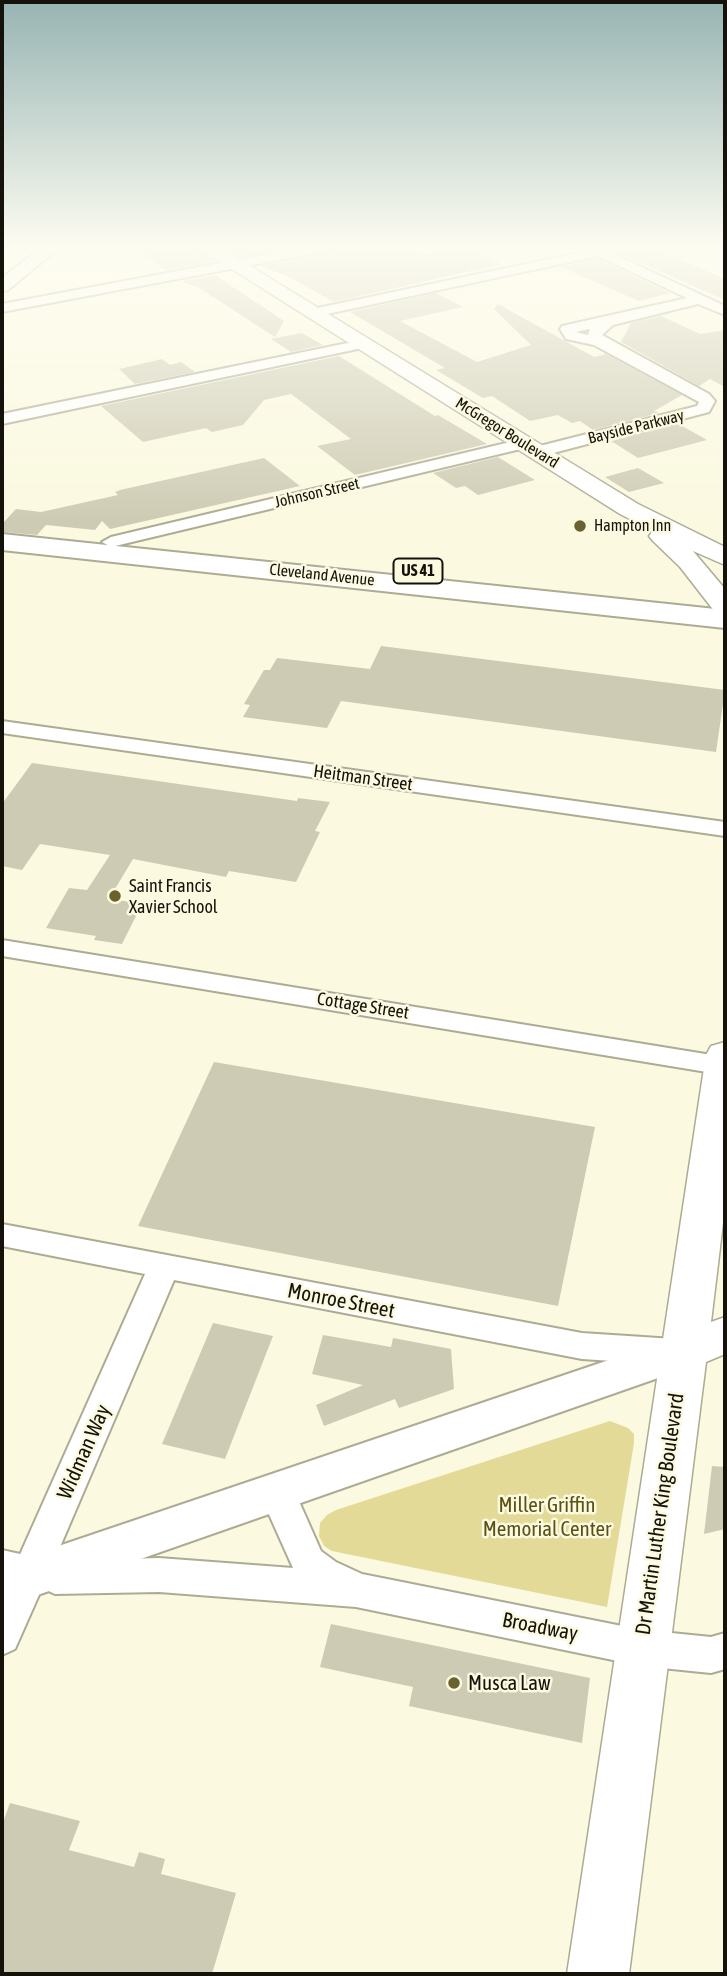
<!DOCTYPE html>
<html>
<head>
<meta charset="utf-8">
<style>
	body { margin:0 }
	#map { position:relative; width:727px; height:1976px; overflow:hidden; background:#fbf9e0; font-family:"Asap Condensed",sans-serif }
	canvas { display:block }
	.frame { position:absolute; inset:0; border:4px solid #14120a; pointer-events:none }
</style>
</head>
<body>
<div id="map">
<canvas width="727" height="1976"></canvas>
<div class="frame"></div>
</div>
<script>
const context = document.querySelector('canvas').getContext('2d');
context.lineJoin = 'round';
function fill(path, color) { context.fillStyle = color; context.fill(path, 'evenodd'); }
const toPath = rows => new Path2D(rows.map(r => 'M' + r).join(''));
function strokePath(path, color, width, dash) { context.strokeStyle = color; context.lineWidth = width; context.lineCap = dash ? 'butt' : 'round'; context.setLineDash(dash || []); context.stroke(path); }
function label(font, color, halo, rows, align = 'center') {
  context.font = font + ' "Asap Condensed",sans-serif'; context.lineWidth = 5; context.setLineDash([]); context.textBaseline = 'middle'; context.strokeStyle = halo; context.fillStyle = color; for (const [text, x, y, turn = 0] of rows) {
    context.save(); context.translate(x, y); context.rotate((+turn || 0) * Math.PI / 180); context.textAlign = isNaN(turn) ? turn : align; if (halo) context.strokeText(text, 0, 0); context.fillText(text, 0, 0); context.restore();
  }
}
fill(toPath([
	[610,1421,628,1428,634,1434,634,1443,607,1607,332,1551,324,1546,319,1536,320,1523,327,1515,336,1510]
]), '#e3da97');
fill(toPath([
	[134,247,195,247,215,261,166,270],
	[226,247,291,247,243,256],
	[334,247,360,247,360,252,390,247,408,247,424,255,463,247,501,264,334,302,287,276,261,266,326,254],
	[642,247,651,247,725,279,725,300,616,252],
	[598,259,670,293,639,301,561,267],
	[215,275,284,321,275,337,196,286,189,285,182,281],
	[436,293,463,307,400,321,477,362,531,345,494,309,498,304,594,357,606,354,682,395,654,411,659,413,593,430,580,421,572,423,558,415,530,421,492,396,483,398,436,370,445,368,350,312],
	[661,316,700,334,725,330,725,387,710,379,699,386,621,342,631,323],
	[302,333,323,345,291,352,271,339],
	[339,356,435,416,438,415,487,444,355,475,317,446,351,439,291,394,264,400,243,425,212,432,206,428,143,442,101,406],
	[162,359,170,365,181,362,195,372,135,384,119,369],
	[677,423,707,440,638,458,611,441],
	[498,457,535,480,478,495,465,486,456,488,433,473],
	[264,458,300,486,110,529,102,521,95,530,46,525,37,535,2,532,2,524,16,509,41,512,118,495,115,492,120,490],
	[638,468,664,483,629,492,605,477],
	[381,646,725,690,716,752,341,701,327,728,243,717,250,705,244,704,264,670,270,670,277,658,370,669],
	[32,763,297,801,298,798,330,802,315,831,320,832,296,882,229,871,226,877,133,859,109,899,138,903,137,906,141,906,122,944,94,940,96,936,46,928,69,888,87,890,110,855,40,844,22,870,2,866,2,804],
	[214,1062,595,1127,558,1306,138,1226],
	[213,1323,273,1336,225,1459,162,1444],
	[323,1335,391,1347,393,1338,451,1349,454,1389,399,1408,395,1399,324,1426,316,1405,363,1385,312,1374],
	[712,1466,725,1467,725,1529,704,1534],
	[331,1624,590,1678,582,1743,409,1706,413,1687,320,1667],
	[10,1803,80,1821,69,1850,134,1867,139,1852,165,1859,161,1874,236,1893,212,1974,2,1974,2,1825]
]), '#cecbb4');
const minor = toPath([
	[305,247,332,247,326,251,2,312,2,304,305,247],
	[583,247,599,247,725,306,725,315,698,304,613,325,602,335,709,394,715,401,709,412,538,457,532,456,530,452,532,448,697,406,699,402,594,345,566,339,560,329,562,326,687,298,598,256,313,317,306,313,313,309,587,251,583,247],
	[590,329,588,335,576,332,590,329],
	[362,340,367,341,369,344,367,347,2,424,2,414,362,340],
	[523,439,529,441,531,444,529,447,111,547,102,542,111,537,523,439],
	[2,721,725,822,725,836,2,733,2,721],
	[2,940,724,1057,725,1075,2,956,2,940],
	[2,1224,582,1333,674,1339,686,1343,690,1352,686,1361,674,1365,582,1359,174,1280,54,1561,159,1558,293,1568,259,1492,264,1481,277,1477,290,1481,321,1551,336,1562,362,1574,642,1630,711,1637,725,1633,725,1669,711,1673,642,1666,356,1607,159,1592,55,1594,42,1588,15,1649,2,1655,2,1595,145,1274,2,1246,2,1224]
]);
const tertiary = toPath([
	[42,247,60,247,8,290,2,291,2,278,42,247],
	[683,1335,698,1340,704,1352,698,1364,29,1598,2,1592,2,1550,29,1556,683,1335]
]);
const secondary = toPath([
	[197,247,219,247,638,504,725,547,725,565,693,551,725,589,725,614,715,612,680,567,653,541,649,536,653,531,620,514,197,247],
	[725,1042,725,1206,711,1322,725,1317,725,1354,706,1362,629,1974,567,1974,706,1055,711,1046,725,1042]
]);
const primary = toPath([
	[2,534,725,610,725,628,2,550,2,534]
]);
strokePath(minor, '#aeab94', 4);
strokePath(tertiary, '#aeab94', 4);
strokePath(secondary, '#aeab94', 3);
strokePath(primary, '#aeab94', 4);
fill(minor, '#fff');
fill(tertiary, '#fff');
fill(secondary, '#fff');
fill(primary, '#fff');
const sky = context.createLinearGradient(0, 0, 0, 524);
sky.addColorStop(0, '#97b4b3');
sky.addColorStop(0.47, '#fdfcf1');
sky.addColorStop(1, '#fdfcf100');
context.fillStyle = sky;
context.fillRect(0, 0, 727, 524);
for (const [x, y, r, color] of [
	[580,526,7,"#69622e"],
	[115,896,7,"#69622e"],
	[454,1683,7,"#69622e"]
]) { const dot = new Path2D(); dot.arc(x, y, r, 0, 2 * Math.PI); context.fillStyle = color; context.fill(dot); strokePath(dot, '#fbf9e0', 2.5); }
label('16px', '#14120a', '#fbf9e0', [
	["Bayside Parkway",636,427,-14],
	["McGregor Boulevard",507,433,32],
	["Johnson Street",317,493,-13],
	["Cleveland Avenue",322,575,6]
]);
label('16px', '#14120a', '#fbf9e0', [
	["Hampton Inn",594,526]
], 'left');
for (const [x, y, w] of [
	[418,571,49]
]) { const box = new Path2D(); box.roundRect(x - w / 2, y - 12.5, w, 25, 5); context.fillStyle = '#fbf9e0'; context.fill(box); strokePath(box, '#14120a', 2); }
label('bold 16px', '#14120a', null, [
	["US 41",418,571]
]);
label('18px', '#14120a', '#fbf9e0', [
	["Heitman Street",363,778,8],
	["Cottage Street",363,1006,9]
]);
label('18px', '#14120a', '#fbf9e0', [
	["Saint Francis",129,886],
	["Xavier School",129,907]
], 'left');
label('21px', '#14120a', '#fbf9e0', [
	["Monroe Street",341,1301,11],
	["Widman Way",84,1452,-66],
	["Dr Martin Luther King Boulevard",660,1514,-82],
	["Broadway",540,1627,11]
]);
label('21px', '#595115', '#fbf9e0', [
	["Miller Griffin",547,1505],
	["Memorial Center",547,1529]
]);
label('21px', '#14120a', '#fbf9e0', [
	["Musca Law",468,1683]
], 'left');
</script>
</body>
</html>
